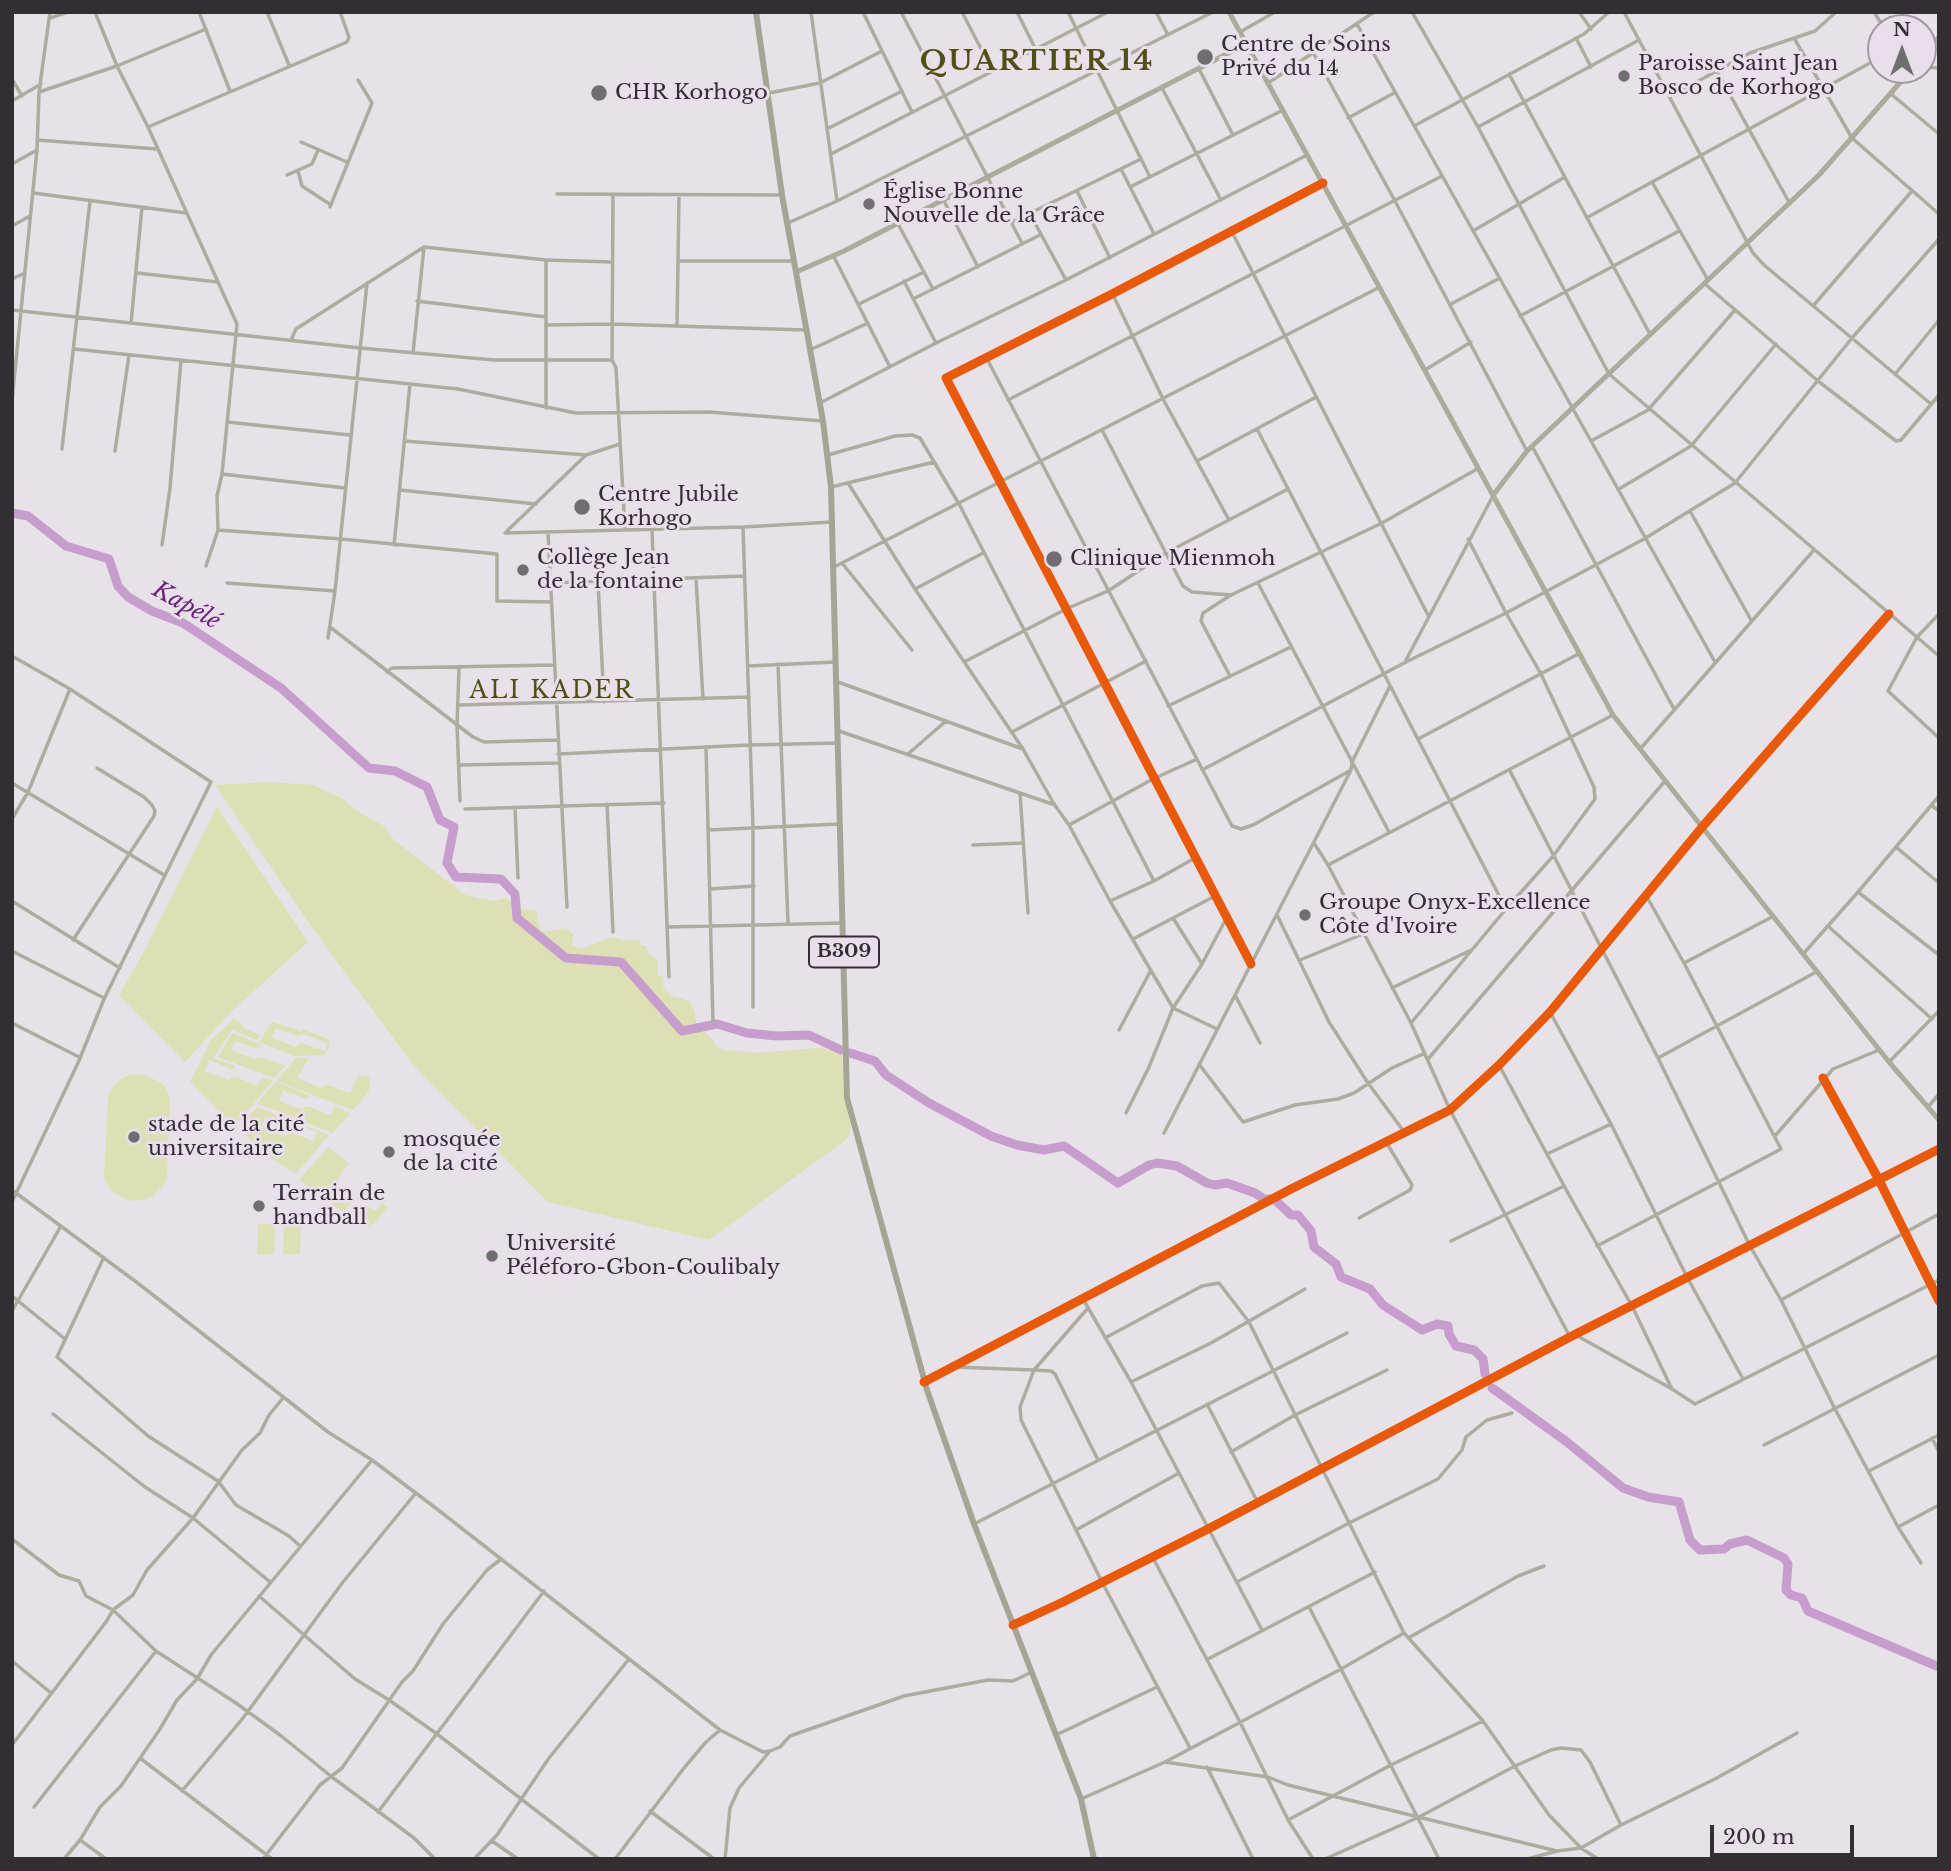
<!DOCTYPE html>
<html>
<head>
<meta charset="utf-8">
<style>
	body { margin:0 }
	#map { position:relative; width:1951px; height:1871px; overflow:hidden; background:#e7e2e7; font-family:"Libre Baskerville",serif }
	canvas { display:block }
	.frame { position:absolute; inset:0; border:14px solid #322f33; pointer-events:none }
	.north { position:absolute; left:1867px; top:14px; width:70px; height:70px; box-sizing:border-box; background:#e8dfea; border:2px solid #9f99a1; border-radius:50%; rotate:0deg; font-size:19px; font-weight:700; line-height:28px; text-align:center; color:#322f33 }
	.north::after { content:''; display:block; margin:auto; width:24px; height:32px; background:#716e72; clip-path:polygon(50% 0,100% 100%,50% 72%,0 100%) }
	.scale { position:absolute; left:1710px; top:1825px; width:144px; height:32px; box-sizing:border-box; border:4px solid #322f33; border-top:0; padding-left:9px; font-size:21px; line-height:24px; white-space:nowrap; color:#322f33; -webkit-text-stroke:5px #e8dfea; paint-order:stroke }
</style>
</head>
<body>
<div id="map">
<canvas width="1951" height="1871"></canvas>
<div class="frame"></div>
<div class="north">N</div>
<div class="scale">200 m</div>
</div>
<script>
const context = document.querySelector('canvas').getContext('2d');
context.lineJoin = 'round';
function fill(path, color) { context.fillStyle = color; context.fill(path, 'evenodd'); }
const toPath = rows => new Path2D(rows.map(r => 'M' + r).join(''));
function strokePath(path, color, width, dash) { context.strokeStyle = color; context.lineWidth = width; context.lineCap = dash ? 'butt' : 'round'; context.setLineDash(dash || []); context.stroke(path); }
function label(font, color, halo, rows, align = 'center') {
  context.font = font + ' "Libre Baskerville",serif'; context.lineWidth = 6; context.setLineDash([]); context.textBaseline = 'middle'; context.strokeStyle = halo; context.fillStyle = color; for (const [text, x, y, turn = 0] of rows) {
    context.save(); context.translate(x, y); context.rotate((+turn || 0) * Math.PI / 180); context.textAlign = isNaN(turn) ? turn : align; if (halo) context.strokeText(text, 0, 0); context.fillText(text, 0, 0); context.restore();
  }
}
fill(toPath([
	[270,782,313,785,340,797,363,815,384,826,394,840,465,895,493,901,506,898,515,906,524,910,534,910,538,914,536,920,540,924,540,930,544,932,567,928,573,934,572,945,581,949,612,937,622,940,639,940,641,945,646,946,649,954,658,960,657,975,664,977,663,987,672,996,689,1001,695,1012,696,1023,713,1040,716,1047,726,1051,729,1050,758,1053,818,1048,842,1051,844,1096,851,1127,847,1139,709,1240,548,1202,413,1065,311,926,215,785],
	[217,807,308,942,233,1010,185,1062,119,995,141,957],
	[234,1019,240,1022,244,1028,260,1035,257,1040,232,1030,213,1058,235,1066,232,1069,209,1060,205,1071,229,1080,231,1078,236,1077,258,1086,262,1077,273,1081,234,1126,190,1082,211,1040],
	[272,1022,299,1030,300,1033,302,1029,328,1039,330,1043,325,1055,295,1056,259,1042],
	[275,1028,298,1036,304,1034,327,1043,325,1051,301,1043,295,1047,272,1038],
	[232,1033,263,1045,258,1049,235,1041,231,1050,255,1059,261,1057,285,1066,274,1078,218,1057],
	[296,1058,309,1058,297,1078,321,1088,327,1085,350,1093,358,1076,366,1076,370,1079,369,1091,353,1110,276,1081],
	[142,1074,158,1081,165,1087,170,1099,167,1179,162,1187,152,1197,144,1200,130,1201,114,1193,104,1179,108,1096,112,1088,121,1079,129,1075],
	[276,1082,311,1096,306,1099,283,1090,279,1101,303,1110,304,1107,309,1107,331,1115,335,1106,350,1114,332,1133,257,1103],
	[257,1107,329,1135,296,1174,268,1156,239,1129],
	[265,1117,288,1126,293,1123,317,1132,314,1141,291,1133,285,1136,262,1127],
	[328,1147,349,1163,335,1183,342,1188,339,1192,352,1201,343,1212,299,1180],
	[382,1203,388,1207,370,1228,350,1216,357,1205,364,1208,366,1205,376,1211],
	[284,1223,301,1224,300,1254,283,1254],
	[258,1224,275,1224,274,1254,257,1254]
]), '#dddfb4');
strokePath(toPath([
	[12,513,28,516,66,546,109,559,118,586,128,597,152,611,183,623,281,688,369,768,395,771,427,787,440,820,454,827,447,863,456,877,501,879,515,894,517,918,566,958,621,962,682,1031,717,1024,747,1033,777,1036,809,1035,841,1050],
	[850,1053,875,1061,886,1075,929,1103,991,1136,1017,1145,1044,1150,1064,1146,1118,1183,1149,1165,1157,1163,1177,1166,1207,1183,1215,1185,1227,1183,1255,1193,1264,1199,1274,1199,1291,1215,1298,1215,1311,1231,1314,1247,1336,1264,1341,1277,1370,1289,1383,1305,1422,1330,1437,1324,1448,1326,1449,1334,1456,1346,1474,1350,1483,1359,1485,1374],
	[1492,1388,1567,1442,1623,1488,1648,1497,1679,1502,1690,1540,1700,1550,1724,1549,1730,1544,1747,1540,1784,1558,1788,1564,1786,1590,1791,1595,1802,1598,1808,1611,1939,1667]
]), '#c79dce', 9);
strokePath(toPath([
	[95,12,117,66,148,127,237,324,222,474,217,496,218,530,206,566],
	[199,12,230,91],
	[267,12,289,65],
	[811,12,837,201],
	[863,12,912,112],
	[901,12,1022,243],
	[962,12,992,70],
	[1017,12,1035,48],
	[1068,12,1150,177],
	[1156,12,1168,35],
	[1412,12,1478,127,1609,374,1939,656],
	[1579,12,1591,29],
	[1624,12,1753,253,1764,265,1931,404],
	[1874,12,1884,28],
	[50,18,68,12],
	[1357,24,1715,662],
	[1240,32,1275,12],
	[1576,38,1591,67],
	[1794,38,1852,138,1939,214],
	[1314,54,1395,201,1527,451],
	[1923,67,1939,68],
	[1199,69,1233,135],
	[1717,71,1790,204],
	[1509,74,1650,334],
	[12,79,22,96],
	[1268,83,1374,12],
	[1162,88,1221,200],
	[39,92,117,66,206,29],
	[769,93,820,83,882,51],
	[1891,94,1939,134],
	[1669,97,1750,53,1815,31,1836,12],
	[12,101,41,84],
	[1348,118,1394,93],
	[1414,126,1584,34,1609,12],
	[148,127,347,42,349,37,340,12],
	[1478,127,1639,40],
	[827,129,902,91],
	[37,140,157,149],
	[301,142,347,162],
	[831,154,1108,12],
	[12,164,37,150],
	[1121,169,1154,234],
	[298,171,302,186,331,205],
	[287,175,312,164,318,150],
	[1652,182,1708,280],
	[1130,187,1283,110],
	[1077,191,1110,258],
	[33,193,186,213],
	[557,194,782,195],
	[613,195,612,360,616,368,625,530],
	[944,201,978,267],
	[330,207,372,103,358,80],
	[1030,214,1066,280],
	[1588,217,1881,57],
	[1012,222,1141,159],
	[788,223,837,201,1213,12],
	[898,224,933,289],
	[12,226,30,216],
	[1473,231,1565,177],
	[1232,232,1429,617],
	[834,257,890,367],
	[678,261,794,261],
	[137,273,218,282],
	[12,279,25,273],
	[904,281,936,343],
	[1705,284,1818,381,1896,441,1901,440,1939,395],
	[1113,295,1163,399,1229,520],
	[913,299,1040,235],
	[417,301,546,317],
	[859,304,924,272],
	[1451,304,1498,279],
	[1813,306,1912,191],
	[12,310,360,348,494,360,612,360],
	[1520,316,1679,231],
	[131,323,142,207],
	[546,325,611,324,806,330],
	[677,326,679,196],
	[291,340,296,329,424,247,546,260,612,262],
	[74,349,458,389,576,413,709,412,823,421],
	[810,350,868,323],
	[413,353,424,247],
	[986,357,1232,826,1241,829,1253,825,1351,770],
	[1425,370,1471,342],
	[1896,373,1939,320],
	[1008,400,1442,176],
	[12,401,37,150,39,92,50,12],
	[820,403,936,343,1066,280,1307,155],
	[546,408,546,260],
	[227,422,350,435],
	[1257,429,1506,909],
	[1102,430,1183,586,1192,592,1231,595],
	[404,441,586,455,620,444],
	[1591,441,1648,410,1735,310],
	[1532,446,1674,709],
	[62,449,90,201],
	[115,451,129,355],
	[828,455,895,436,912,435,920,438,959,504,1154,881],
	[1197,461,1316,397],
	[222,474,345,488],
	[848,483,915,589,1023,749,1054,804,1069,825,1110,901,1173,1008,1217,1029],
	[831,487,934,462],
	[1619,489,1691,446,1776,344],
	[400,490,536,504],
	[1690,511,1751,620],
	[743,527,753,828,753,1007],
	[218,530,341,539,497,554,497,601,551,602],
	[652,530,669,977],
	[507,531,586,455],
	[548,532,567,907],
	[505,533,743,527,832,522],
	[162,545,170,488,181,360],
	[394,545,410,384],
	[842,563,912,650],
	[834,567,1380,287],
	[696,578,703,699],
	[598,582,604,702],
	[227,583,335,591],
	[550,583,744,576],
	[1258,583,1389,832],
	[915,589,983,553],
	[1939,614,1917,637,1888,691,1939,738],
	[330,627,473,737,484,742,557,740],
	[328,638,335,591,367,283],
	[12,656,70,689,211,782,104,999,78,1063,12,1202],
	[1406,660,1494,494],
	[964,662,1066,609,1108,591,1164,554,1288,489],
	[778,664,788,923],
	[748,666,835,662],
	[459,668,457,725,460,801],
	[387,672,392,668,554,665],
	[1230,676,1201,621,1203,613,1231,595,1382,523,1477,469],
	[838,682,1023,749],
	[459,705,749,697],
	[1168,706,1291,647],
	[839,731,1052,804],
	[1012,732,1146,661],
	[1418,739,1580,653],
	[706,747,713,1023],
	[1641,748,1814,550],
	[558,754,749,745,837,743],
	[908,754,946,721],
	[459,765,558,763],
	[1202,770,1406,662,1506,613,1644,539,1735,483,1852,338,1939,239],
	[1510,771,1658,1058,1750,1246,1781,1300,1834,1407,1898,1527,1921,1563],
	[12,783,164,875],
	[1020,793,1028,913],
	[607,804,613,932],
	[1931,805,1939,811],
	[515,808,518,878],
	[465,809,664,803],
	[12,819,28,792,70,689],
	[1069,825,1153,779,1195,760],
	[708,830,839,824],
	[1314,843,1328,865,1411,1023,1450,1110,1570,1337],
	[973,845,1023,843],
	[1896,847,1939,883],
	[1328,865,1613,715],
	[710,889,754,886],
	[1858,892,1939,955],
	[12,901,120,968],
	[1110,901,1154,881,1195,858],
	[1277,915,1329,1022,1368,1083,1405,1133],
	[1173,918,1202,964],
	[668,927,843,923],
	[1829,927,1932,1019],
	[1133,939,1215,896],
	[73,940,154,816,155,811,152,805,144,797,97,768],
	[12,951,104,998],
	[1804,953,1858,892,1939,796],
	[1300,960,1363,934],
	[1684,963,1772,917],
	[1251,964,946,378,1112,294,1323,183],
	[1392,988,1469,951],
	[1235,995,1260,1043],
	[1550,1012,1611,1124,1687,1277,1743,1379],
	[12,1023,79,1057],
	[1411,1023,1506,909,1554,855,1595,799,1594,787,1541,674,1506,613,1468,539],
	[1119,1030,1151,970],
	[1658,1058,1818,971],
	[1428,1059,1665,781],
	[1889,1062,1939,1011],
	[1199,1064,1243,1122,1295,1105,1338,1099,1354,1093,1392,1068,1425,1053],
	[1499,1065,1569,1195,1632,1306,1671,1387],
	[1823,1078,1879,1180,1939,1301],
	[1928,1107,1939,1094],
	[1126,1113,1149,1067,1173,1008,1202,964,1227,917],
	[1164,1133,1351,770,1352,762,1390,686],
	[1775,1136,1833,1069,1879,1050],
	[1547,1154,1611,1124],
	[12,1190,139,1284,328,1432,372,1460,437,1509,720,1730,763,1752,770,1751],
	[1359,1218,1410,1190,1412,1185,1386,1142],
	[1451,1241,1564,1186],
	[1597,1246,1781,1149,1684,963,1647,897],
	[103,1259,57,1357,148,1436,218,1481,236,1505,289,1536,300,1546],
	[12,1296,65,1339],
	[1083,1299,1131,1382,1262,1630],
	[1781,1300,1939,1214],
	[12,1311,61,1226],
	[1574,1334,1672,1389,1695,1404,1939,1280],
	[1105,1338,1202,1286,1219,1283,1249,1322,1404,1633,1483,1721,1549,1815,1581,1848,1598,1859],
	[954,1367,1034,1370,1088,1308],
	[925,1381,1293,1188,1450,1110,1499,1065,1550,1012,1703,826,1889,614],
	[1131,1382,1211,1343,1305,1289],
	[1207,1404,1257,1501],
	[53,1414,145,1487,193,1518,270,1582],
	[1932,1438,1939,1452],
	[1764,1445,1939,1355],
	[1231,1452,1295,1415,1387,1370],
	[1098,1460,1055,1374,1051,1371,1034,1370,1020,1407,1021,1420,1102,1582,1190,1748],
	[1869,1471,1939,1435],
	[974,1524,1347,1333],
	[1898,1527,1939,1505],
	[1076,1530,1179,1473],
	[12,1539,59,1575,79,1581,86,1596,113,1610,156,1651,236,1703,280,1735,332,1777,414,1838,435,1859],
	[1152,1556,1240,1722,1288,1820,1313,1859],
	[1237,1582,1351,1522,1438,1479,1462,1450,1466,1437,1487,1420,1512,1413],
	[259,1596,355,1679,389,1700,437,1734,599,1859],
	[1309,1607,1439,1859],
	[1013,1625,1063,1602,1208,1529,1570,1337,1939,1149],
	[1410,1637,1518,1576,1544,1566],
	[1208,1659,1375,1572],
	[12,1661,51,1693],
	[1056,1735,1157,1687],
	[12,1745,106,1622,113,1610,133,1595,147,1570,193,1518,242,1450,260,1433,269,1415,283,1398],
	[140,1758,272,1859],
	[1165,1762,1268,1777,1288,1785,1557,1851],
	[1207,1767,1253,1859],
	[182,1791,243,1718,343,1582,415,1494],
	[1081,1799,1165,1762,1341,1669,1404,1633],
	[34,1807,156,1651],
	[650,1811,714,1859],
	[378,1812,544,1591],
	[1288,1820,1391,1765,1483,1721],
	[80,1840,106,1859],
	[492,1841,518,1859],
	[64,1859,80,1840,100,1807,121,1786,160,1729,177,1700,197,1679,211,1655,372,1460],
	[263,1859,320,1785,342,1768,402,1682,413,1671,443,1624,487,1570,501,1559],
	[474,1859,497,1835,549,1758,629,1659],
	[615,1859,684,1768,706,1742,720,1730],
	[725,1859,730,1808,739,1788,770,1751,780,1747,790,1736,904,1696,988,1680,1013,1681,1032,1672],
	[1325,1859,1419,1817,1515,1766,1551,1750,1561,1748,1581,1750,1590,1762,1621,1825],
	[1527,1859,1557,1851,1581,1848,1621,1825,1715,1779,1797,1733]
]), '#acaca0', 3.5);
strokePath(toPath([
	[1229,12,1613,715,1889,1062,1939,1120],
	[1923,56,1939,37],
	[796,272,844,251,1246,44],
	[1494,494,1527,451,1819,175,1911,70]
]), '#acab9c', 5);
strokePath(toPath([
	[756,12,782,195,823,421,831,487,847,1098,927,1390,974,1524,1081,1799,1094,1859]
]), '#a6a595', 6);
strokePath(toPath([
	[1251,964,946,378,1112,294,1323,183],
	[1823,1078,1879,1180,1939,1301],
	[924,1382,1293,1188,1450,1110,1499,1065,1550,1012,1703,826,1889,614],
	[1013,1625,1063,1602,1208,1529,1570,1337,1939,1149]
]), '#e8590c', 9);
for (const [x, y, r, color] of [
	[1205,57,9,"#716e72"],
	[1624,76,7,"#716e72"],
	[599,93,9,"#716e72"],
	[869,204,7,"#716e72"],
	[582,507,9,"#716e72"],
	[1054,559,9,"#716e72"],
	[523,570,7,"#716e72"],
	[1305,915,7,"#716e72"],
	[134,1137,7,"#716e72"],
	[389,1152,7,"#716e72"],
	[259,1206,7,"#716e72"],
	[492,1256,7,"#716e72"]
]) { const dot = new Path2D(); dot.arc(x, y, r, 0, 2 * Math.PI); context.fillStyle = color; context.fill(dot); strokePath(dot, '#e8dfea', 2.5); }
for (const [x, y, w] of [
	[844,952,70]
]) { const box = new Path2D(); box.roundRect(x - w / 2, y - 15.5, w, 31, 5); context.fillStyle = '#e8dfea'; context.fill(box); strokePath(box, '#322f33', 2); }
label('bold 19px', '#322f33', null, [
	["B309",844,952]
]);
label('21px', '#322f33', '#e8dfea', [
	["Centre de Soins",1221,45],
	["Privé du 14",1221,69],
	["Paroisse Saint Jean",1638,64],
	["Bosco de Korhogo",1638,88],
	["CHR Korhogo",615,93],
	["Église Bonne",883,192],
	["Nouvelle de la Grâce",883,216],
	["Centre Jubile",598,495],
	["Korhogo",598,519],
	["Collège Jean",537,558],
	["de la fontaine",537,582],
	["Clinique Mienmoh",1070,559],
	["Groupe Onyx-Excellence",1319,903],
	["Côte d'Ivoire",1319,927],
	["stade de la cité",148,1125],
	["universitaire",148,1149],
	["mosquée",403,1140],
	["de la cité",403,1164],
	["Terrain de",273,1194],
	["handball",273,1218],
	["Université",506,1244],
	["Péléforo-Gbon-Coulibaly",506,1268]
], 'left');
label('italic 23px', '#682476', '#e8dfea', [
	["Kapélé",186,606,29]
]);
context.letterSpacing = '2px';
label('24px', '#4e5116', '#e8dfea', [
	["ALI KADER",552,691]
]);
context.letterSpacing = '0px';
context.letterSpacing = '2px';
label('bold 28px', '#4e5116', '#e8dfea', [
	["QUARTIER 14",1037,62]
]);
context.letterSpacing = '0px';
</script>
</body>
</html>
